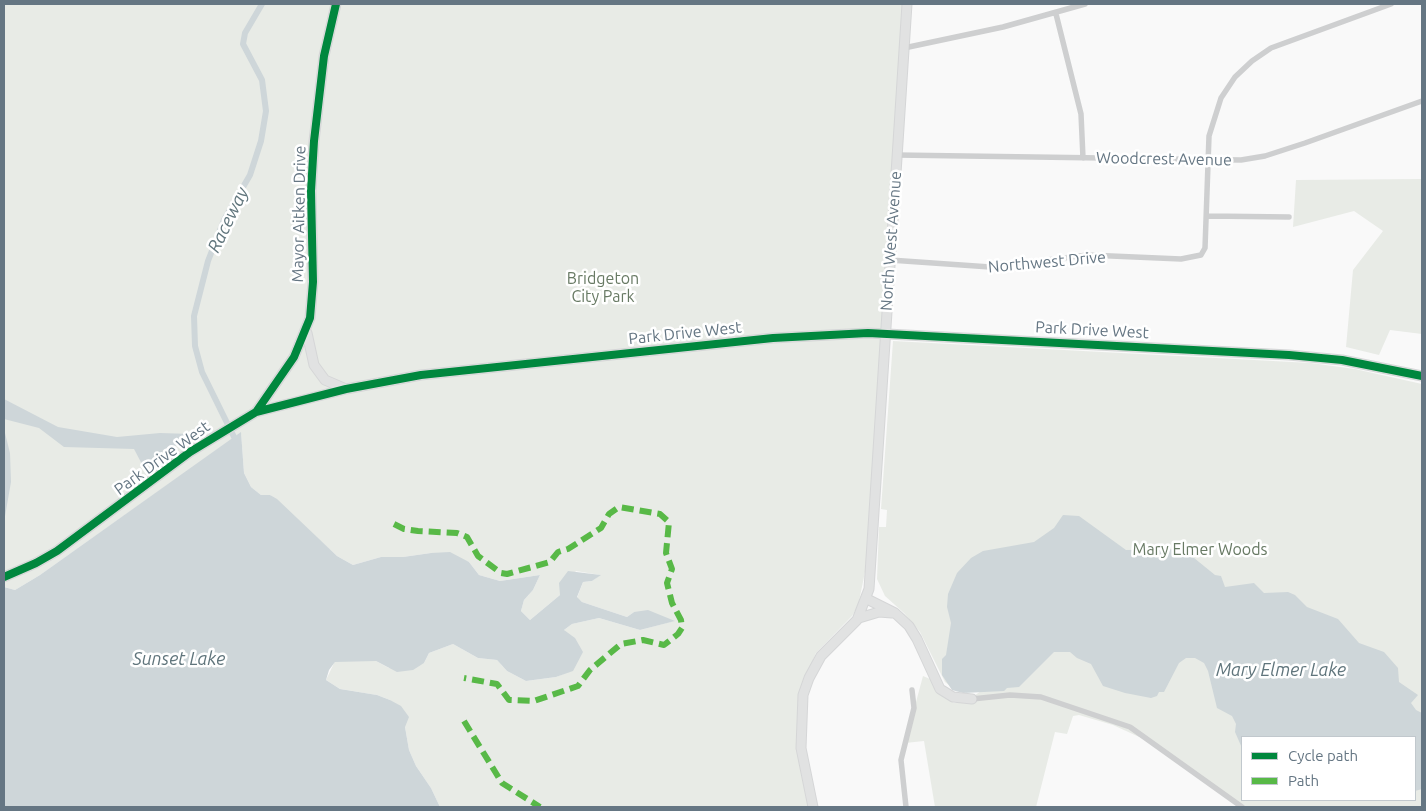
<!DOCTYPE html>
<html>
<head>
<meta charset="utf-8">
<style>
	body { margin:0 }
	#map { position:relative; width:1426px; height:811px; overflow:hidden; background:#f9f9f9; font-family:Ubuntu,sans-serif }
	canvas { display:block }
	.frame { position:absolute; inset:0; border:5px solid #657683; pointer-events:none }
	.legend { position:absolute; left:1241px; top:736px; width:175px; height:65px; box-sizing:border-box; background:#fff; border:1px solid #c1c8cd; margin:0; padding:6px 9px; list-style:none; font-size:15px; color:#657683 }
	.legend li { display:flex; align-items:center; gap:10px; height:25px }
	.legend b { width:25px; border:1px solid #c1c8cd }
</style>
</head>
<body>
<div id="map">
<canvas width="1426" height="811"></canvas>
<div class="frame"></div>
<ul class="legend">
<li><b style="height:6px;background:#00873e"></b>Cycle path</li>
<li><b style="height:6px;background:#58b947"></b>Path</li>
</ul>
</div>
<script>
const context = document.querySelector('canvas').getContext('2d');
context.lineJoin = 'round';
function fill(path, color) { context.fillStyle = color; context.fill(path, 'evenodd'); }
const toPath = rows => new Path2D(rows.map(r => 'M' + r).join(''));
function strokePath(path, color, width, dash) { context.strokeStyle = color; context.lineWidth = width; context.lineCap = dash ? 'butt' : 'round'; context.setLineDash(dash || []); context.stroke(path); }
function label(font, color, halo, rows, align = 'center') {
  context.font = font + ' Ubuntu,sans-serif'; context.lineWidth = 5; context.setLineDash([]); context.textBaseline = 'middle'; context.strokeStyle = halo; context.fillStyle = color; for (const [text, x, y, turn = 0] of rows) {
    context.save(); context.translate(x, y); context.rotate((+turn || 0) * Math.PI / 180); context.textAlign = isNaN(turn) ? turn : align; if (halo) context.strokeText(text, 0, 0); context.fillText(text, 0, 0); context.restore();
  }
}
fill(toPath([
	[4,4,907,4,878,434,865,572,858,606,852,616,816,653,800,690,796,747,808,807,440,807,431,788,416,766,409,750,405,727,390,700,377,695,340,689,326,680,335,661,376,661,389,668,424,663,429,653,453,644,478,658,497,660,507,671,526,681,556,677,573,670,564,630,572,624,599,618,640,630,674,621,634,612,627,617,582,602,577,598,583,582,592,581,600,575,576,571,560,595,530,620,521,611,524,600,533,590,540,575,500,581,479,575,469,562,431,553,403,557,381,557,353,565,337,556,270,495,261,495,251,487,244,473,241,433,40,575,15,590,4,587],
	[1422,179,1422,334,1390,330,1379,355,1346,347,1353,270,1383,231,1354,211,1293,227,1296,180],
	[893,341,1311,363,1355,369,1422,384,1422,807,1241,807,1161,747,1113,725,1079,715,1073,716,1067,734,1055,732,1036,807,935,807,924,741,905,743,923,676,930,679,938,693,954,703,964,703,981,691,954,689,945,682,920,632,904,613,885,596,877,579,879,527,886,527,887,510,881,509],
	[1242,737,1415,737,1415,800,1242,800]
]), '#e8ebe6');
fill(toPath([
	[4,399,58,427,117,437,160,433,192,434,144,468,134,449,64,447,39,428,4,419],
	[4,429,10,453,11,482,4,522],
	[241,432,244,473,251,487,261,495,270,495,277,499,337,556,353,565,381,557,403,557,431,553,450,552,469,562,479,575,500,581,540,575,533,590,524,600,521,611,530,620,560,595,559,583,568,571,601,575,592,581,583,582,577,597,582,602,627,617,634,612,648,610,675,621,640,630,599,618,572,624,564,630,575,638,583,652,573,671,556,677,526,681,507,671,497,660,478,658,453,644,429,653,424,663,413,670,397,672,376,661,335,662,329,670,326,680,340,689,377,695,390,700,401,706,409,717,405,727,409,750,416,766,431,788,440,807,4,807,4,587,15,590,40,575],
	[1063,515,1079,516,1126,550,1183,549,1215,575,1221,576,1225,587,1254,583,1264,593,1288,592,1295,595,1307,607,1338,619,1359,643,1384,652,1398,668,1399,682,1418,695,1411,703,1416,710,1422,713,1422,789,1415,791,1415,737,1242,737,1242,748,1235,732,1236,724,1232,716,1217,708,1208,671,1204,663,1195,658,1186,658,1179,663,1164,692,1159,692,1157,696,1151,698,1125,693,1103,686,1091,664,1077,658,1070,652,1054,652,1019,687,1007,688,1004,691,963,693,952,690,942,675,942,659,946,655,951,623,947,607,948,594,957,573,971,558,983,551,1034,542,1054,528]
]), '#ced6d9');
strokePath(toPath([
	[234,437,202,372,195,346,194,316,208,261,224,220,250,175,261,141,266,111,262,80,243,44,245,33,262,4]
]), '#ced6d9', 6);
const secondary = toPath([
	[307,333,314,365,325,380,346,389],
	[256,412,294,357,310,318,313,282,311,191,314,141,324,56,336,4],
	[4,577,36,563,57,551,190,452,256,412,346,389,421,375,773,338,868,333,1289,355,1342,360,1422,376],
	[867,599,895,613,909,626,917,639,940,689,953,697,972,699],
	[859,618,879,612,892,613],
	[813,807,801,748,803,695,809,678,821,656,857,620,869,589,907,4]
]);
strokePath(secondary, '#d5d6d7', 11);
strokePath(toPath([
	[1056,14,1081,114,1083,158],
	[904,48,1003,27,1085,4],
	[896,155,1241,160,1265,156,1305,143,1422,101],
	[1207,216,1289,217],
	[890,260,990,267,1088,255,1181,259,1201,255,1205,248,1209,136,1221,98,1235,77,1252,61,1271,48,1391,4],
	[972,699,1010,695,1041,697,1130,727,1242,807],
	[906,807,901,760,914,708,912,690]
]), '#cecfd0', 5.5);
strokePath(secondary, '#e1e2e2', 9);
strokePath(toPath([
	[394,524,404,529,418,531,457,533,467,537,478,556,501,573,507,574,550,562,558,552,568,549,601,528,609,514,619,507,660,514,669,522,666,553,672,569,667,583,672,603,681,620,682,628,678,634,664,645,643,640,621,644,590,670,578,686,534,701,509,700,497,684,464,678],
	[464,721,502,783,540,807]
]), '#58b947', 6, [12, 6]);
strokePath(toPath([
	[256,412,294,357,310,318,313,282,311,191,314,141,324,56,336,4],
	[4,577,36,563,57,551,190,452,256,412,346,389,421,375,773,338,868,333,1289,355,1342,360,1422,376]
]), '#00873e', 8);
label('16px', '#657683', '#fff', [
	["Woodcrest Avenue",1164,159,1],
	["Mayor Aitken Drive",299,214,-89],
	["North West Avenue",891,241,-86],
	["Northwest Drive",1047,262,-5],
	["Park Drive West",1092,330,3],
	["Park Drive West",685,333,-6],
	["Park Drive West",162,458,-36]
]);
label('16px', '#687a64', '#fff', [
	["Bridgeton",603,279],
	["City Park",603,297],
	["Mary Elmer Woods",1200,550]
]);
label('italic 18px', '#60757c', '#fff', [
	["Raceway",228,220,-64],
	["Sunset Lake",179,659],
	["Mary Elmer Lake",1281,670]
]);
</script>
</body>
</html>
